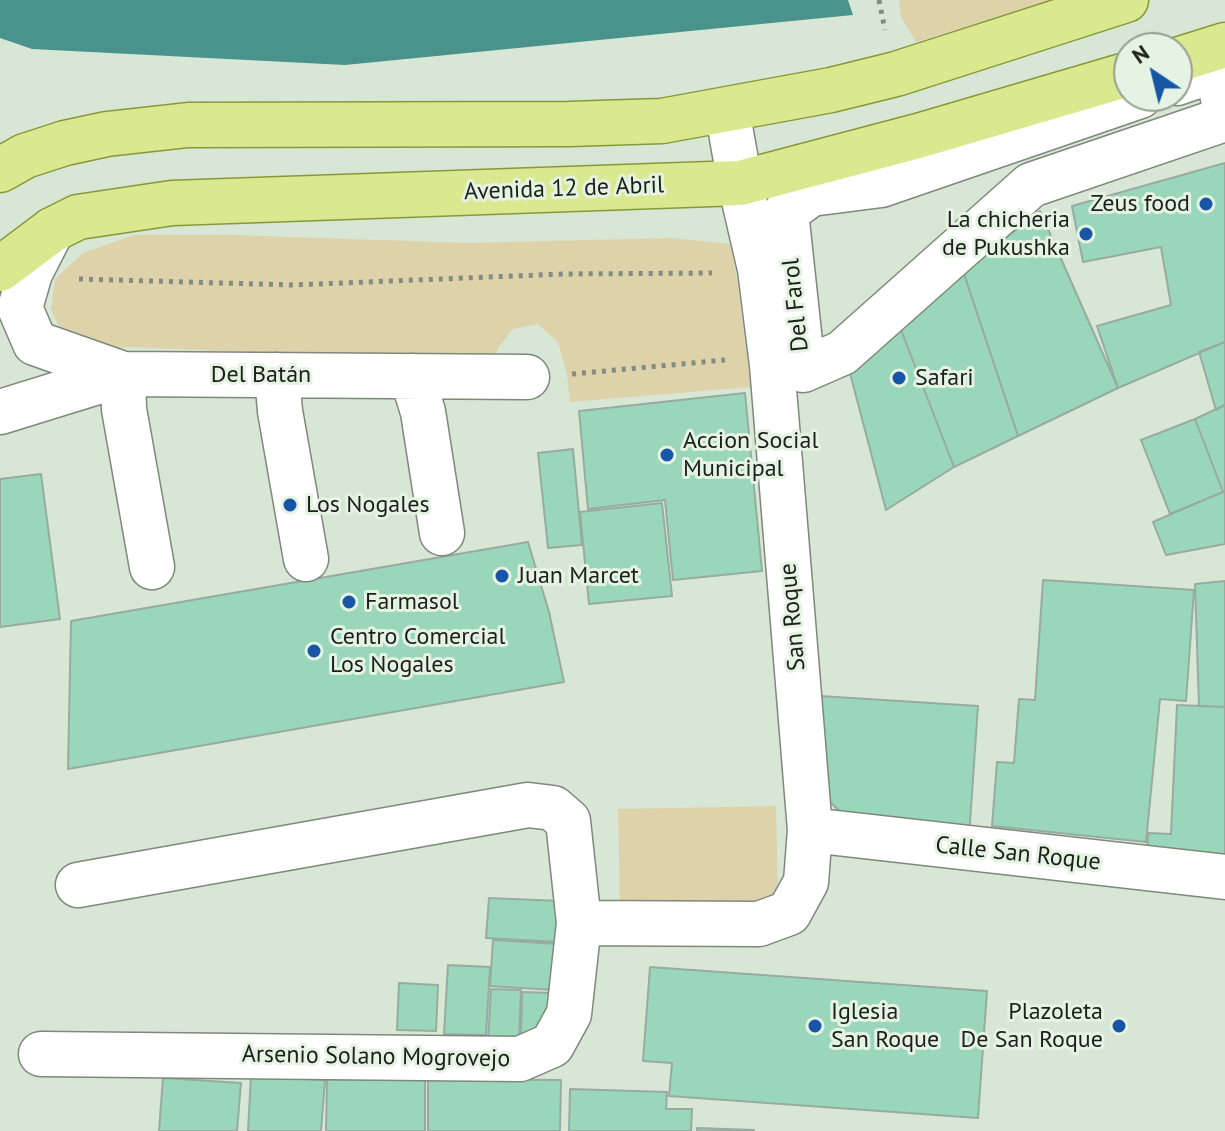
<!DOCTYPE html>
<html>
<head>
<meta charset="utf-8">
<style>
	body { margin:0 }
	#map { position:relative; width:1225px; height:1131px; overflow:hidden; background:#d8e6d5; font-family:"PT Sans",sans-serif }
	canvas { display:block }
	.north { position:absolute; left:1113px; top:32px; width:80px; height:80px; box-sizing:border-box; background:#e5f3e2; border:2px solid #949f92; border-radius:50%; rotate:325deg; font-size:22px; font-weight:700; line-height:32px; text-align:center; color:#1b201a }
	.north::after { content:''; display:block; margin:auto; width:28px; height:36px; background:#1755a6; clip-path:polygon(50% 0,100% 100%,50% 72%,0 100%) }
</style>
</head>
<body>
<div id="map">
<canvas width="1225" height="1131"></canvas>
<div class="north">N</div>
</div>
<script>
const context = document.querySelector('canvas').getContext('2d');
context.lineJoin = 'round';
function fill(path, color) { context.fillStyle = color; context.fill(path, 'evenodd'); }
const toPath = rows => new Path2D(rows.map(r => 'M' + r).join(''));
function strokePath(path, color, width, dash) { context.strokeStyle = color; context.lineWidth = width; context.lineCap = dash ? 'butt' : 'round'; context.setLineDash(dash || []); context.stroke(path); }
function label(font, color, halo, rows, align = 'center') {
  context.font = font + ' "PT Sans",sans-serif'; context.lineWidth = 6; context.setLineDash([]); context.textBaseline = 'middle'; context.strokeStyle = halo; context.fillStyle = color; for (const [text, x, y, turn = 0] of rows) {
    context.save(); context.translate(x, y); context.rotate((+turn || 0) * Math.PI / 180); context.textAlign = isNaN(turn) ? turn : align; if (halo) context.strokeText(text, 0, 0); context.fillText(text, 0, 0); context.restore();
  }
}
fill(toPath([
	[899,0,1052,0,916,42,901,17],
	[134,235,233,235,468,243,672,238,730,244,736,273,751,387,570,402,567,374,558,342,538,324,513,329,498,348,493,363,129,347,103,349,63,335,51,310,55,279,83,253],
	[776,806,778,900,620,903,618,809]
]), '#ddd2a9');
fill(toPath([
	[0,0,848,0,853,15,345,65,32,49,0,38]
]), '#49938c');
const building = toPath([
	[1225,163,1225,342,1118,388,1097,326,1171,305,1161,247,1083,262,1072,206,1225,163],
	[1040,211,1118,388,1018,436,963,271,1040,211],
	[963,271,1018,436,954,467,898,322,963,271],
	[898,322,954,467,886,510,846,358,898,322],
	[1225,342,1225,405,1216,410,1199,352,1225,342],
	[745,393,762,571,673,580,665,500,588,509,579,411,745,393],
	[1225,405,1225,491,1223,492,1195,419,1225,405],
	[1195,419,1223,492,1170,514,1141,440,1195,419],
	[573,449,582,545,548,548,538,453,573,449],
	[41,474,60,619,0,627,0,479,41,474],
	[1225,491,1225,544,1166,555,1153,522,1225,491],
	[662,503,672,596,589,604,580,512,662,503],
	[528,542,549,612,564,682,68,769,71,621,528,542],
	[1043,580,1194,590,1186,701,1160,699,1146,842,992,826,997,762,1014,763,1019,699,1035,700,1043,580],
	[1225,581,1225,707,1199,706,1195,584,1225,581],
	[820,696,978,706,969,837,857,828,825,797,820,696],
	[1177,705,1225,707,1225,868,1147,866,1148,833,1171,834,1177,705],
	[489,898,560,901,558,942,486,938,489,898],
	[493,940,558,944,554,990,490,986,493,940],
	[448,965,490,967,486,1035,444,1034,448,965],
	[650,967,987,991,978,1118,669,1096,672,1063,643,1061,650,967],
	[399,983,438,985,436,1031,397,1030,399,983],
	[491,989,521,990,519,1042,488,1041,491,989],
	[522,992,553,993,551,1037,521,1037,522,992],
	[251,1076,325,1080,321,1131,248,1131,251,1076],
	[163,1078,241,1083,237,1131,159,1131,163,1078],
	[327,1079,425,1080,425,1131,326,1131,327,1079],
	[428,1079,561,1080,560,1131,428,1131,428,1079],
	[570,1089,667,1092,666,1109,692,1109,691,1131,569,1131,570,1089],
	[697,1128,754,1130,697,1131,697,1128]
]);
fill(building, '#9ad7ba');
strokePath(building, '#97aba1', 2);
const minor = toPath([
	[1177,83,1218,69,1225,111],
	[1140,96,881,185,811,194,786,212,803,370,842,353,1031,185,1225,119],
	[52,230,30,273,20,308,35,343,123,374],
	[123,374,124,409,152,567],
	[277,375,280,411,306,559],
	[412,376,423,412,442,533],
	[0,412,123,374,527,377],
	[810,830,1225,877],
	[579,923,759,924,789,913,806,882,810,830,772,365,760,269,740,183,727,110],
	[41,1054,520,1059,552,1045,569,1014,579,923,568,821,553,808,528,805,78,885]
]);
const major = toPath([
	[1177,60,1225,45],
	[0,170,25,156,65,143,107,134,188,125,569,124,662,121,831,90,896,74,1126,0],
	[0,269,52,230,78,217,172,203,740,183,918,136,1129,74]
]);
strokePath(minor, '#7d897a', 47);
strokePath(major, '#889837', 47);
strokePath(toPath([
	[879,0,885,30],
	[79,279,293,285,563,274,712,273],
	[572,374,725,360]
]), '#828c80', 5, [4, 6]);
strokePath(minor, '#fff', 44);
strokePath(major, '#dae890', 44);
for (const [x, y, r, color] of [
	[1206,204,8,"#1755a6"],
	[1086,234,8,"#1755a6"],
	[899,378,8,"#1755a6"],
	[667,455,8,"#1755a6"],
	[290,505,8,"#1755a6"],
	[502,576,8,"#1755a6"],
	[349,602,8,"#1755a6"],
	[314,651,8,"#1755a6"],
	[815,1026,8,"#1755a6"],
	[1119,1026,8,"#1755a6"]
]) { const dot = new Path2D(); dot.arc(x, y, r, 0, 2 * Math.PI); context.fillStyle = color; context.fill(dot); strokePath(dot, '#e5f3e2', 3); }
label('24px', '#1b201a', '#e5f3e2', [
	["Avenida 12 de Abril",564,189,-2],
	["Del Farol",796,305,-96],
	["Del Batán",261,375],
	["San Roque",793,617,-95],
	["Calle San Roque",1018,854,6],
	["Arsenio Solano Mogrovejo",376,1057,1]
]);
label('24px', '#1b201a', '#e5f3e2', [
	["Zeus food",1190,204,"right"],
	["La chicheria",1070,220,"right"],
	["de Pukushka",1070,248,"right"],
	["Safari",915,378],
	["Accion Social",683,441],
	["Municipal",683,469],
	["Los Nogales",306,505],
	["Juan Marcet",518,576],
	["Farmasol",365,602],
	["Centro Comercial",330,637],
	["Los Nogales",330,665],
	["Iglesia",831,1012],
	["San Roque",831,1040],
	["Plazoleta",1103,1012,"right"],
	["De San Roque",1103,1040,"right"]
], 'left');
</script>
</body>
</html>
